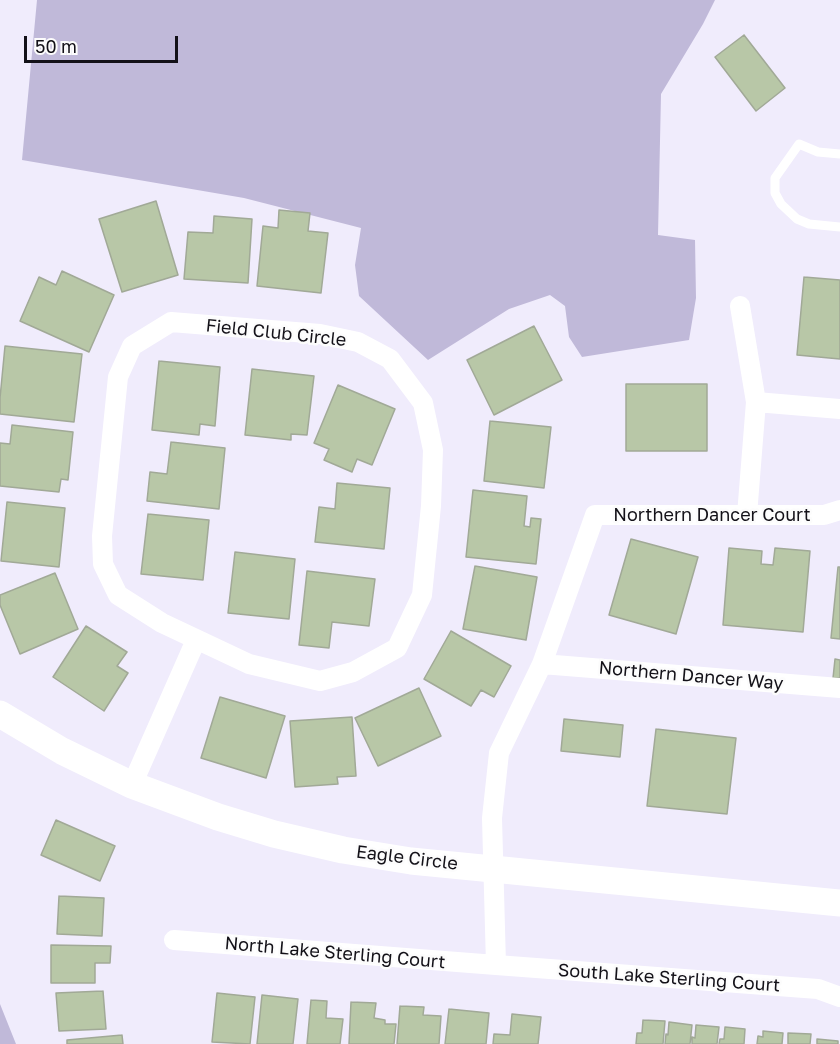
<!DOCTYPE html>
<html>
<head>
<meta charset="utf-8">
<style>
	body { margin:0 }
	#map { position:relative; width:840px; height:1044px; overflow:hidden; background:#f0ecfc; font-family:"Golos Text",sans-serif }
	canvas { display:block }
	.scale { position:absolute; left:24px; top:36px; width:154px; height:27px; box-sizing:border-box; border:3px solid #131118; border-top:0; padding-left:8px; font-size:18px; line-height:21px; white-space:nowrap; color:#131118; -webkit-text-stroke:4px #fcfcfc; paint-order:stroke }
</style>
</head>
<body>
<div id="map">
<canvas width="840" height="1044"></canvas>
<div class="scale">50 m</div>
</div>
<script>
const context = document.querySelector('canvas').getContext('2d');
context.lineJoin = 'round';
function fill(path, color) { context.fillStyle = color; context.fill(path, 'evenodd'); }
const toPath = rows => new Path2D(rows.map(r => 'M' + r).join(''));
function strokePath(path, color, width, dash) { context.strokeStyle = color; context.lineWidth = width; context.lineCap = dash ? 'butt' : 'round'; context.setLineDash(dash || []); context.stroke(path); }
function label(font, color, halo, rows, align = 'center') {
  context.font = font + ' "Golos Text",sans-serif'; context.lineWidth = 5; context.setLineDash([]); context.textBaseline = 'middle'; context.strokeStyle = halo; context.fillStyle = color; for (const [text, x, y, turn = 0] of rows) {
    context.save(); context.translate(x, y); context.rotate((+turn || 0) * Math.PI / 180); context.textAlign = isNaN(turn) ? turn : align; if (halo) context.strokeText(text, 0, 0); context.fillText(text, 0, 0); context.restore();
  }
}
fill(toPath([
	[37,0,715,0,703,24,661,94,658,235,695,240,696,298,689,340,582,357,569,337,565,306,550,295,509,309,428,360,359,296,355,265,361,228,244,198,22,160],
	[0,1004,16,1044,0,1044]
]), '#c0b9d9');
const building = toPath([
	[744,35,785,88,756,111,715,57,744,35],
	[156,201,178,275,122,292,99,219,156,201],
	[279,210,310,213,308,231,328,233,321,293,257,286,263,226,278,228,279,210],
	[214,216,252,219,248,283,184,279,188,232,213,233,214,216],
	[62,271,114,295,89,352,20,321,39,277,56,285,62,271],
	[804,277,840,280,840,359,797,355,804,277],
	[534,326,562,380,494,415,467,360,534,326],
	[5,346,82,354,74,422,0,414,0,398,5,346],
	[159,361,220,367,215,426,200,424,199,435,152,430,159,361],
	[252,369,314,376,307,435,291,434,291,440,245,435,252,369],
	[626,384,707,384,707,451,626,451,626,384],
	[338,385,395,409,372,465,357,459,352,472,324,460,329,449,314,443,338,385],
	[490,421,551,427,544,488,484,481,490,421],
	[12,425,73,432,68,480,61,479,59,492,0,486,0,443,10,444,12,425],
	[171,442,225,448,219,509,147,501,150,472,167,474,171,442],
	[337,483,390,488,384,549,315,542,319,507,335,509,337,483],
	[473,490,527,496,524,526,530,527,531,518,541,519,536,564,466,557,473,490],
	[7,502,65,508,59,567,1,561,7,502],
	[148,514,209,520,203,580,141,574,148,514],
	[631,539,698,557,676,634,609,615,631,539],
	[729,548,762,551,761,564,773,565,775,548,810,551,803,632,723,625,729,548],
	[235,552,295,559,289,619,228,613,235,552],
	[475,566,537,577,526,640,463,629,475,566],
	[838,567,840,567,840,639,831,638,838,567],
	[307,571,375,579,369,626,332,622,329,648,299,645,307,571],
	[55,573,78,629,20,654,0,605,0,595,55,573],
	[86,626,127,652,117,666,128,673,104,711,53,677,86,626],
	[451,631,511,666,494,697,481,690,471,706,424,679,451,631],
	[835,659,840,660,840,678,833,678,835,659],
	[419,688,441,736,378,766,355,718,419,688],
	[220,697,285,716,266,778,201,758,220,697],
	[352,717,356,776,337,777,338,784,295,787,290,721,352,717],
	[564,719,623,725,620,757,561,751,564,719],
	[656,729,736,738,727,814,647,806,656,729],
	[56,820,115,846,100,881,41,855,56,820],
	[59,896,104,898,102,936,57,934,59,896],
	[51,945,111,946,110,963,95,963,95,983,51,983,51,945],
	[103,991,106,1029,59,1031,56,993,103,991],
	[217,993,255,997,250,1044,212,1042,217,993],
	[262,995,298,999,293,1044,257,1044,262,995],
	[311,1000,327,1001,326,1018,343,1019,340,1044,307,1044,311,1000],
	[351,1002,376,1003,374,1018,385,1020,385,1024,396,1024,394,1044,349,1044,351,1002],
	[400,1006,424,1007,423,1015,441,1016,439,1044,397,1044,400,1006],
	[449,1009,489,1013,486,1044,445,1044,449,1009],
	[512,1014,541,1017,538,1044,493,1044,494,1034,510,1035,512,1014],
	[643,1020,665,1021,663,1044,636,1044,637,1033,642,1033,643,1020],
	[669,1022,692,1025,690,1044,665,1044,666,1034,668,1035,669,1022],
	[696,1025,719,1027,717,1044,692,1044,692,1037,695,1038,696,1025],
	[725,1027,745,1029,744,1044,719,1044,720,1039,724,1039,725,1027],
	[763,1031,783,1033,782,1044,757,1044,758,1036,763,1037,763,1031],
	[788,1033,811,1034,810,1044,788,1044,788,1033],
	[122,1035,123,1044,67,1044,67,1040,122,1035],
	[817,1039,838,1041,838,1044,817,1044,817,1039]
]);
fill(building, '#b8c7a7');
strokePath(building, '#a1a997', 1.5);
strokePath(toPath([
	[840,154,818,152,799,144,775,178,775,193,781,204,797,219,809,224,840,227]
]), '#fff', 9);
strokePath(toPath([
	[740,306,756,402,747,515],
	[171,322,320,334,358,342,390,359,423,403,433,450,431,506,422,595,397,648,353,672,320,681,249,664,162,623,118,595,103,564,102,536,118,377,132,346,171,322],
	[756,402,840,409],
	[542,664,840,688],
	[132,785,196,640],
	[174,940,496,965,818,989,840,997],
	[496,965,492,818,499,753,542,664,595,515,824,515,840,510]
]), '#fff', 20);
strokePath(toPath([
	[0,714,62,751,132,785,218,817,274,834,343,850,411,861,840,903]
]), '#fff', 27);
label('18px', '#131118', '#fcfcfc', [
	["Field Club Circle",276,333,6],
	["Northern Dancer Court",712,515],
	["Northern Dancer Way",691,676,5],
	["Eagle Circle",407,858,7],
	["North Lake Sterling Court",335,953,5],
	["South Lake Sterling Court",669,978,4]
]);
</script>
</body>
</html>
